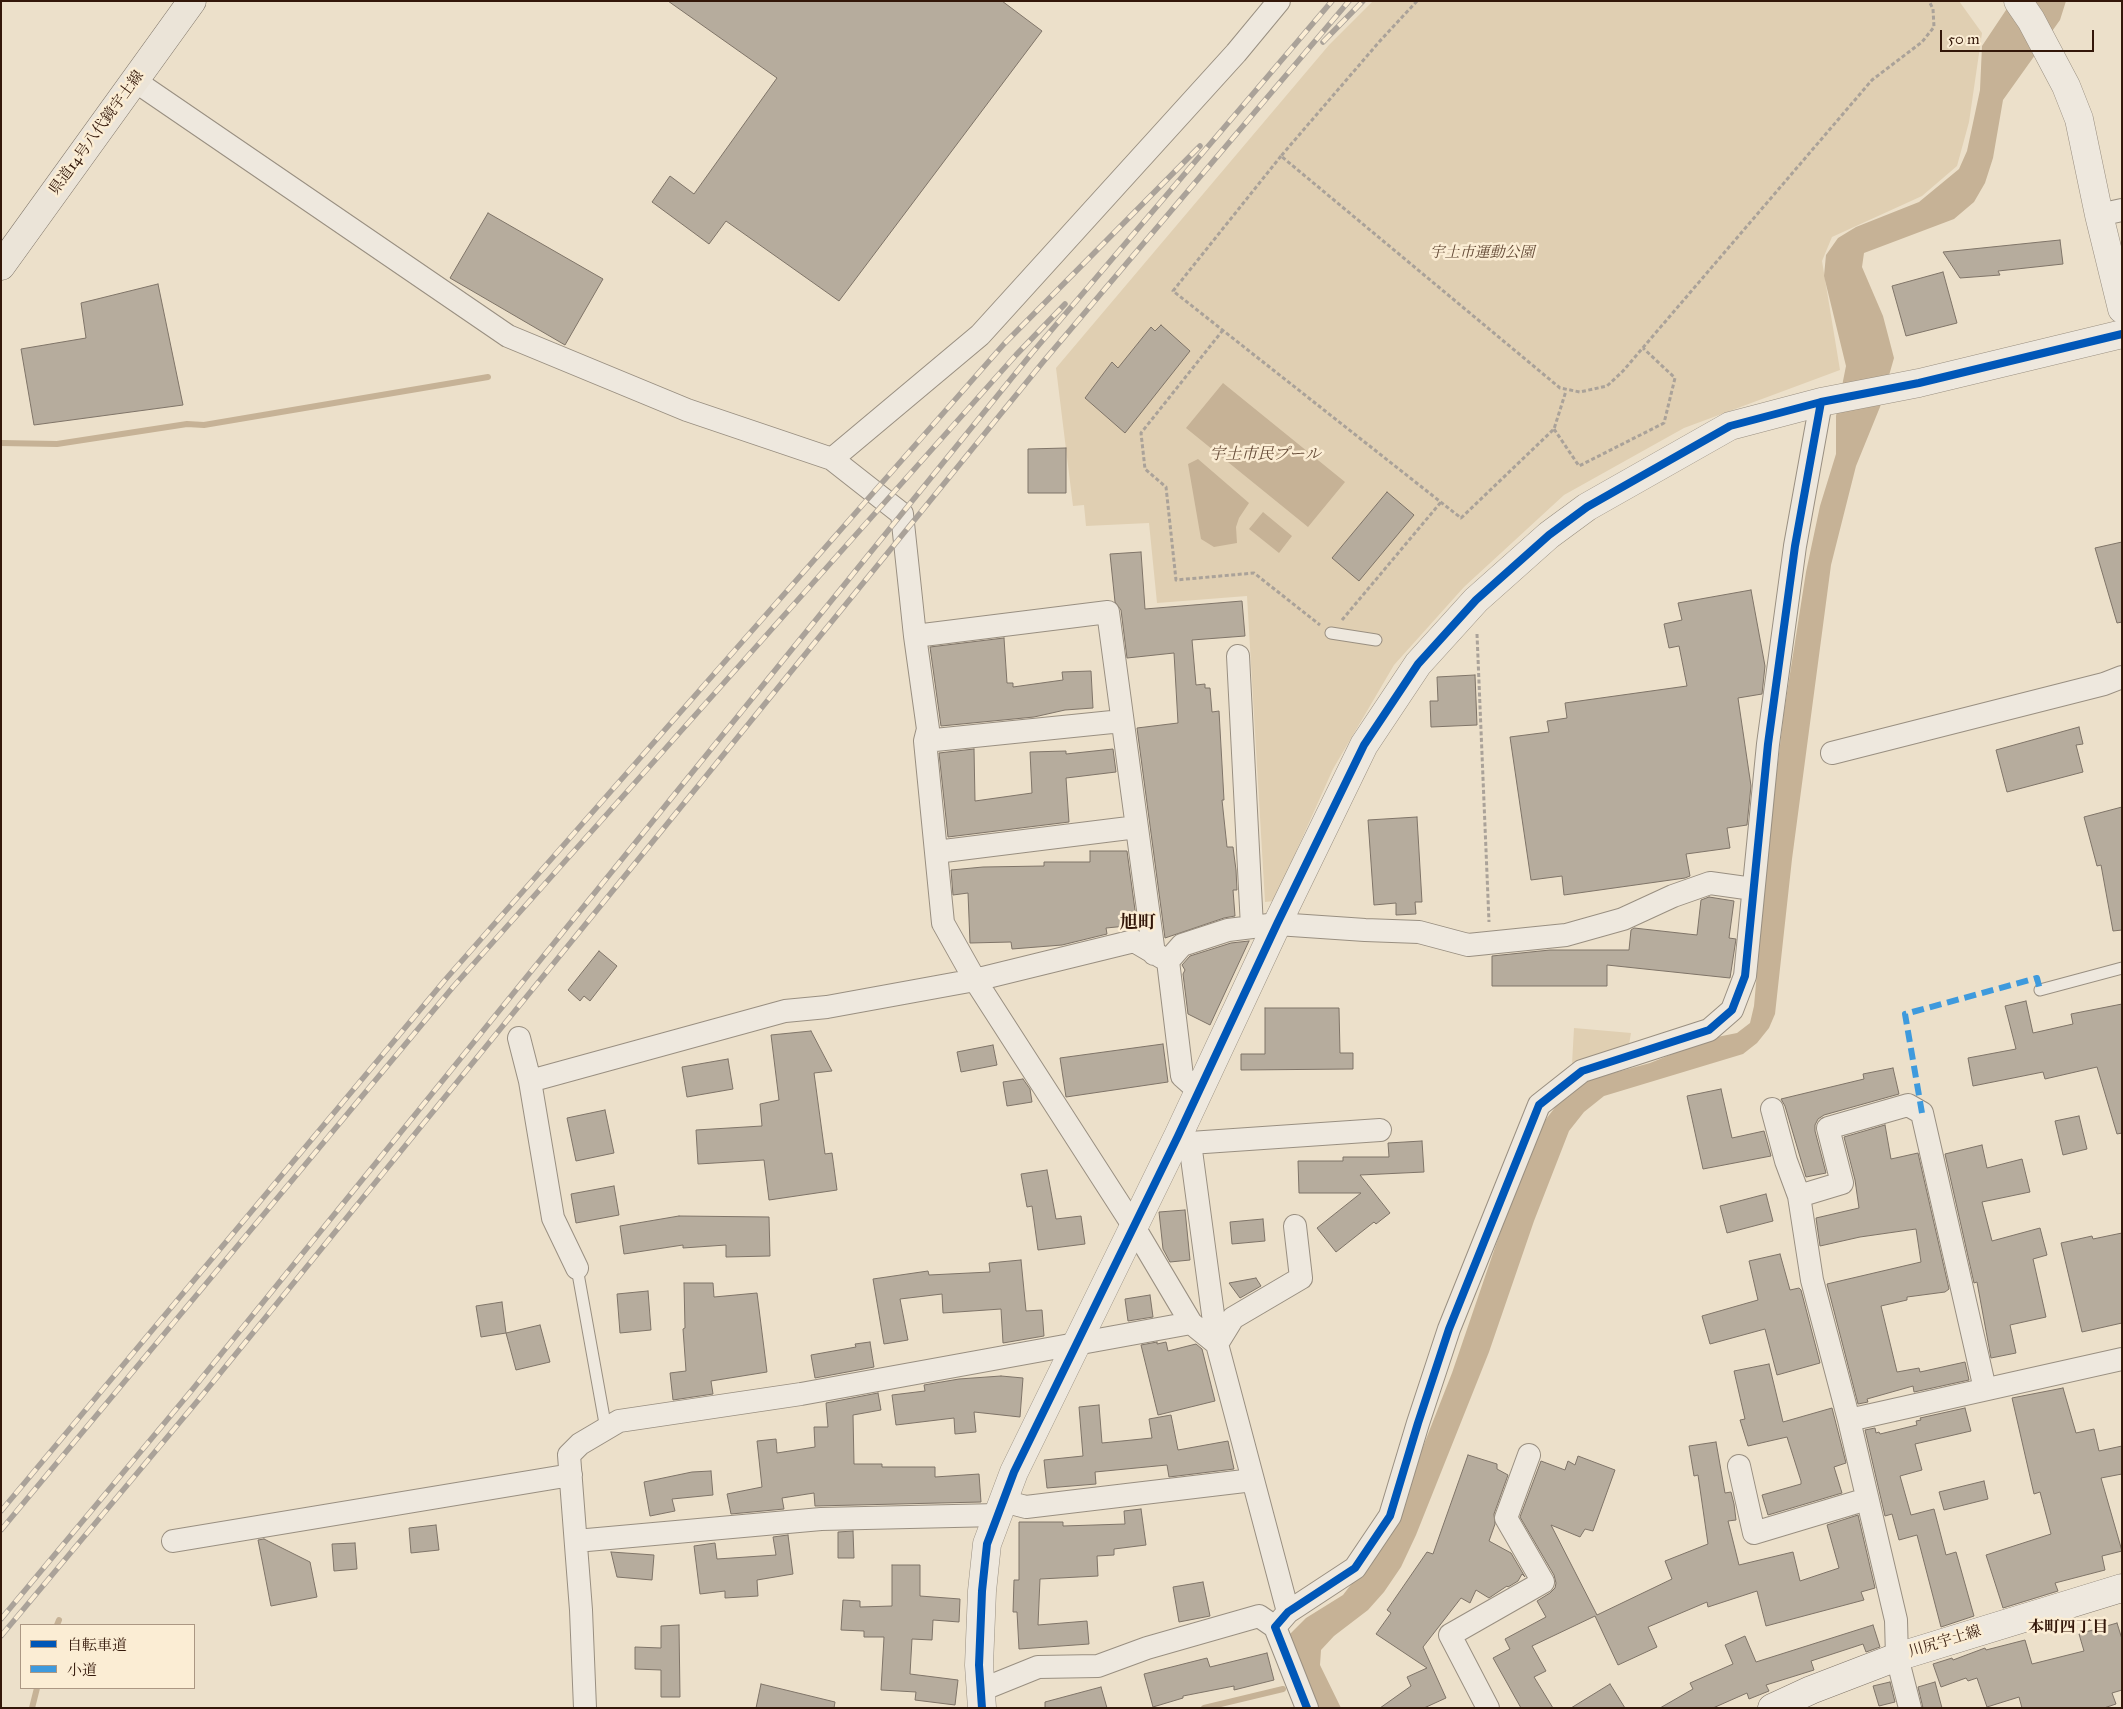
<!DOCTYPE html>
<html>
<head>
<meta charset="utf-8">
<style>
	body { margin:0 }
	#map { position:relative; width:2123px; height:1709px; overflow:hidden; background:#ece0ca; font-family:"IM FELL Great Primer","Noto Serif JP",serif }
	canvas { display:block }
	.frame { position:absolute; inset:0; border:2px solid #331709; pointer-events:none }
	.legend { position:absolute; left:20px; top:1624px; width:175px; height:65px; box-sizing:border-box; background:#fbedd4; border:1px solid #ab9783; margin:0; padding:6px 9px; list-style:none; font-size:15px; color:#331709 }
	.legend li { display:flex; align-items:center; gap:10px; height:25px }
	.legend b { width:25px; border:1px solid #ab9783 }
	.scale { position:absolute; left:1940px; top:30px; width:154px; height:22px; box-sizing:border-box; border:2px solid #331709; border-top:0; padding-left:6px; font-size:15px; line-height:18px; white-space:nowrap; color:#331709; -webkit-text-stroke:4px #fbedd4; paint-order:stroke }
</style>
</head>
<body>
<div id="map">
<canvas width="2123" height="1709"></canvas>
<div class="frame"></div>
<ul class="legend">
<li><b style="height:6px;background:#0057b8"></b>自転車道</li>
<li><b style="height:6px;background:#3e9add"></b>小道</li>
</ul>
<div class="scale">50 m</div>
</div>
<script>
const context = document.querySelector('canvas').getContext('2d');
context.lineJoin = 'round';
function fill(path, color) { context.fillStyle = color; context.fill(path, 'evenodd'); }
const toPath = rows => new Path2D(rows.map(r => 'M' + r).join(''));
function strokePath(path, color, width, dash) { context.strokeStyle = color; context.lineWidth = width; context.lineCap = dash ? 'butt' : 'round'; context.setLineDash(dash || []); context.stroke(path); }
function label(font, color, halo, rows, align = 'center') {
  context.font = font + ' "IM FELL Great Primer","Noto Serif JP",serif'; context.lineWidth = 5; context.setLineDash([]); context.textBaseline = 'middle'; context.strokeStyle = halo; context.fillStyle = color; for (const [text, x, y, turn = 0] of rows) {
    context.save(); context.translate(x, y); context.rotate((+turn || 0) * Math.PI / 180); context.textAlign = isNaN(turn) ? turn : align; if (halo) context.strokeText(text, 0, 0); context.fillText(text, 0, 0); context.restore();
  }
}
fill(toPath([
	[1373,1,1959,1,1982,33,1969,122,1957,166,1922,196,1832,237,1822,261,1840,370,1684,428,1564,495,1464,587,1394,665,1333,769,1274,901,1265,902,1247,596,1157,603,1149,523,1086,526,1084,505,1073,506,1056,368,1329,45],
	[1574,1028,1631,1033,1627,1056,1582,1071,1572,1064]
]), '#e0cfb2');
fill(toPath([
	[2012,1,2066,1,2060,20,2003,100,1993,158,1985,183,1974,202,1954,219,1864,253,1862,267,1883,316,1894,358,1880,407,1856,466,1831,565,1792,859,1775,1014,1769,1028,1757,1043,1743,1054,1604,1096,1584,1112,1569,1131,1534,1221,1489,1352,1416,1535,1401,1567,1384,1592,1368,1610,1334,1636,1321,1650,1320,1665,1341,1708,1313,1708,1290,1634,1306,1618,1343,1595,1369,1561,1417,1462,1452,1373,1525,1160,1540,1127,1566,1093,1584,1081,1650,1063,1712,1038,1737,1033,1750,1023,1754,1006,1770,828,1784,712,1806,572,1820,506,1836,454,1836,416,1846,366,1824,276,1826,255,1838,238,1856,227,1919,202,1959,169,1967,151,1980,90,1982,46],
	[1223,383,1345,482,1308,527,1186,428],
	[1198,459,1249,503,1239,518,1236,527,1237,543,1214,547,1201,539,1188,464],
	[1263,512,1292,536,1279,553,1249,529]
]), '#c6b296');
strokePath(toPath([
	[1,443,57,444,187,424,204,425,488,377],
	[57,1625,59,1620],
	[32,1708,37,1688],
	[1204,1708,1283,1689]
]), '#c6b296', 6);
const building = toPath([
	[668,1,1002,1,1042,31,839,301,726,221,709,244,652,202,670,176,694,194,777,78,668,1],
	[488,213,603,279,565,345,450,278,488,213],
	[2060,240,2063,264,1998,271,2000,275,1960,278,1943,252,2060,240],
	[1943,272,1957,323,1906,336,1892,286,1943,272],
	[158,284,183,405,34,425,21,349,86,338,81,303,158,284],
	[1161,325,1190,351,1125,433,1085,398,1112,362,1118,368,1151,327,1155,331,1161,325],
	[1066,448,1066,493,1028,493,1028,449,1066,448],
	[1387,492,1414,515,1359,581,1332,558,1387,492],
	[2122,542,2122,622,2117,623,2095,548,2122,542],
	[1141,552,1145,609,1242,601,1245,636,1192,640,1196,685,1205,684,1205,688,1210,688,1212,712,1219,711,1224,800,1222,800,1227,847,1233,847,1236,870,1237,890,1233,890,1235,916,1224,918,1165,938,1137,728,1178,723,1174,653,1127,658,1121,610,1115,602,1110,554,1141,552],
	[1751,590,1765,666,1762,694,1738,698,1751,786,1747,825,1727,828,1730,848,1686,854,1690,876,1685,878,1564,895,1562,876,1531,880,1510,737,1549,732,1547,721,1567,718,1565,703,1687,686,1679,646,1669,648,1664,624,1682,620,1678,603,1751,590],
	[1004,638,1007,683,1013,683,1013,687,1063,680,1062,672,1091,671,1093,708,1065,710,1034,717,941,726,930,647,1004,638],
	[1475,675,1477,725,1431,727,1430,701,1438,701,1437,677,1475,675],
	[2079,727,2083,744,2076,745,2083,772,2007,792,1996,750,2079,727],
	[974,749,975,801,1032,793,1030,752,1066,751,1066,754,1113,749,1116,772,1066,778,1069,822,948,837,939,753,974,749],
	[2122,807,2122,930,2113,931,2101,865,2097,866,2084,817,2122,807],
	[1417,817,1422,902,1415,902,1416,914,1396,915,1396,903,1374,905,1368,820,1417,817],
	[1090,851,1127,851,1137,925,1106,928,1107,934,1062,945,1012,949,1011,942,970,943,968,893,953,895,951,870,983,867,1044,866,1044,862,1090,862,1090,851],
	[1709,897,1734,901,1729,938,1736,939,1730,978,1607,965,1607,986,1492,986,1492,956,1550,950,1629,950,1631,930,1634,928,1697,935,1701,900,1709,897],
	[1249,941,1210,1025,1188,1014,1183,974,1185,970,1182,965,1190,956,1231,943,1249,941],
	[599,951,617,966,590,1001,584,996,580,1001,568,990,599,951],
	[2026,1001,2033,1033,2073,1024,2071,1014,2122,1004,2122,1133,2117,1134,2097,1067,2045,1079,2043,1072,1973,1086,1968,1058,2016,1049,2005,1006,2026,1001],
	[1265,1008,1339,1008,1340,1053,1353,1053,1353,1069,1241,1070,1241,1054,1265,1054,1265,1008],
	[811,1031,832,1071,814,1073,825,1154,832,1153,837,1190,769,1200,764,1160,698,1164,696,1130,762,1126,760,1104,779,1100,771,1035,811,1031],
	[1163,1044,1168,1082,1066,1097,1060,1058,1163,1044],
	[993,1045,997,1065,961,1072,957,1052,993,1045],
	[728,1059,733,1089,687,1097,682,1067,728,1059],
	[1893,1068,1899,1094,1824,1115,1818,1119,1815,1125,1815,1131,1826,1173,1806,1177,1785,1106,1781,1099,1864,1079,1863,1074,1893,1068],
	[1023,1079,1030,1089,1032,1102,1007,1106,1003,1082,1023,1079],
	[1721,1089,1732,1138,1764,1131,1771,1156,1703,1169,1687,1096,1721,1089],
	[605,1110,614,1153,576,1161,567,1118,605,1110],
	[2079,1116,2087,1149,2063,1155,2055,1121,2079,1116],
	[1885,1125,1891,1159,1918,1153,1949,1289,1945,1292,1907,1297,1907,1300,1881,1306,1897,1372,1919,1368,1920,1372,1965,1362,1969,1380,1914,1392,1913,1386,1867,1399,1868,1402,1858,1404,1827,1284,1921,1262,1916,1229,1860,1237,1820,1246,1816,1218,1859,1208,1855,1180,1844,1137,1885,1125],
	[1422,1141,1424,1172,1360,1175,1390,1213,1376,1224,1374,1222,1336,1252,1317,1228,1361,1193,1299,1193,1298,1161,1343,1161,1343,1157,1389,1157,1388,1143,1422,1141],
	[1982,1145,1987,1168,2022,1159,2030,1192,1982,1202,1992,1241,2040,1228,2047,1255,2033,1259,2046,1317,2010,1325,2016,1353,1991,1358,1977,1282,1974,1283,1945,1154,1982,1145],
	[1047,1170,1056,1219,1081,1216,1085,1244,1038,1250,1032,1206,1027,1207,1021,1174,1047,1170],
	[614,1186,619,1215,576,1223,571,1194,614,1186],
	[1766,1194,1773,1221,1727,1233,1720,1206,1766,1194],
	[1185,1210,1190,1260,1170,1262,1163,1249,1159,1212,1185,1210],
	[679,1216,769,1217,770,1256,726,1257,726,1245,683,1248,683,1245,624,1254,620,1226,679,1216],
	[1263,1219,1265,1241,1232,1244,1230,1222,1263,1219],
	[2122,1233,2122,1323,2082,1332,2061,1243,2092,1236,2093,1239,2122,1233],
	[1780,1254,1790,1290,1799,1288,1801,1290,1820,1363,1777,1375,1765,1329,1710,1344,1702,1316,1758,1300,1749,1261,1780,1254],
	[1021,1260,1026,1311,1042,1310,1044,1336,1003,1343,1001,1309,943,1313,942,1294,900,1299,908,1340,884,1344,873,1279,928,1271,929,1275,990,1272,989,1263,1021,1260],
	[1256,1278,1261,1286,1240,1298,1229,1283,1256,1278],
	[684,1283,713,1283,714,1297,757,1293,767,1372,711,1381,713,1394,673,1400,670,1373,686,1371,683,1329,685,1328,684,1283],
	[648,1291,651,1330,620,1333,617,1294,648,1291],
	[1150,1295,1153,1317,1128,1321,1125,1299,1150,1295],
	[502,1302,506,1333,481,1337,476,1306,502,1302],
	[540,1325,550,1362,516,1370,506,1333,540,1325],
	[870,1342,874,1367,815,1378,811,1355,856,1347,855,1344,870,1342],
	[1157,1342,1157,1344,1166,1342,1168,1351,1196,1344,1202,1349,1215,1401,1158,1415,1141,1345,1157,1342],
	[1769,1364,1783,1422,1832,1408,1846,1463,1834,1467,1842,1493,1768,1515,1762,1495,1801,1484,1801,1481,1787,1437,1748,1446,1740,1420,1745,1419,1734,1371,1769,1364],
	[1001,1376,1023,1378,1020,1417,974,1412,976,1432,955,1434,954,1418,896,1425,892,1395,925,1391,924,1385,959,1379,1001,1376],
	[2063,1388,2076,1433,2094,1429,2099,1451,2122,1446,2122,1474,2101,1478,2122,1551,2102,1556,2105,1570,2055,1583,2058,1591,2003,1608,1986,1555,2051,1534,2040,1492,2034,1494,2012,1398,2063,1388],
	[878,1393,881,1410,853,1415,854,1464,882,1464,882,1467,935,1467,935,1477,979,1474,981,1502,815,1506,814,1493,782,1498,784,1509,731,1514,727,1494,762,1487,757,1441,776,1439,777,1453,815,1447,814,1427,828,1427,826,1403,878,1393],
	[1099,1405,1102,1443,1152,1438,1149,1419,1171,1415,1178,1450,1228,1441,1234,1469,1169,1477,1167,1465,1095,1472,1096,1484,1047,1488,1044,1460,1083,1456,1079,1407,1099,1405],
	[1965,1408,1971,1431,1915,1444,1922,1470,1900,1476,1911,1515,1934,1509,1946,1555,1956,1552,1974,1616,1941,1627,1917,1535,1899,1540,1892,1514,1885,1516,1865,1430,1875,1428,1876,1433,1879,1432,1880,1434,1917,1425,1916,1421,1921,1420,1920,1418,1965,1408],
	[1716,1442,1725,1493,1731,1492,1734,1504,1736,1520,1728,1521,1739,1565,1793,1552,1800,1581,1839,1568,1827,1525,1858,1515,1875,1588,1861,1592,1864,1600,1766,1626,1757,1591,1708,1607,1707,1602,1648,1627,1657,1647,1618,1665,1595,1616,1532,1646,1546,1671,1534,1677,1553,1708,1521,1708,1493,1658,1510,1649,1505,1639,1546,1617,1537,1601,1550,1593,1555,1588,1556,1583,1554,1575,1520,1517,1541,1461,1565,1470,1568,1461,1575,1465,1578,1456,1615,1470,1593,1531,1585,1529,1580,1537,1551,1525,1597,1615,1672,1579,1665,1561,1708,1544,1698,1475,1694,1476,1689,1446,1716,1442],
	[1468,1455,1497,1464,1497,1469,1508,1475,1494,1514,1495,1524,1489,1541,1511,1553,1525,1577,1522,1574,1518,1581,1508,1587,1507,1586,1489,1598,1476,1590,1470,1603,1461,1598,1423,1647,1446,1698,1424,1708,1380,1708,1411,1686,1407,1677,1427,1668,1376,1634,1391,1613,1387,1610,1427,1552,1433,1554,1468,1455],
	[711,1471,713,1495,672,1499,675,1511,650,1516,644,1482,692,1472,711,1471],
	[1984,1481,1988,1499,1944,1510,1939,1492,1984,1481],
	[1141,1509,1146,1545,1114,1549,1114,1555,1097,1556,1098,1576,1040,1579,1038,1625,1087,1621,1089,1644,1019,1649,1017,1612,1013,1612,1014,1580,1019,1580,1019,1522,1063,1522,1063,1526,1125,1524,1124,1511,1141,1509],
	[436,1525,439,1550,411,1553,409,1528,436,1525],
	[853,1531,854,1558,838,1558,838,1532,853,1531],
	[788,1535,793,1574,757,1580,758,1596,725,1598,725,1591,700,1594,694,1546,715,1543,717,1559,776,1555,773,1537,788,1535],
	[264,1539,310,1562,317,1597,271,1606,258,1540,264,1539],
	[355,1543,357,1569,334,1571,332,1544,355,1543],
	[611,1552,654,1555,652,1580,617,1577,611,1552],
	[892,1565,920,1565,920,1596,960,1599,959,1622,933,1620,932,1640,912,1639,910,1674,958,1680,955,1705,915,1700,916,1692,881,1690,884,1637,864,1637,864,1631,841,1630,843,1600,860,1601,860,1607,892,1606,892,1565],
	[1203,1582,1210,1616,1179,1622,1173,1587,1203,1582],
	[2117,1623,2122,1639,2122,1690,2112,1693,2116,1704,2104,1708,2022,1708,2019,1697,1987,1707,1977,1678,1968,1681,1966,1678,1941,1687,1933,1664,1952,1658,1953,1660,1985,1648,1986,1650,2025,1640,2032,1664,2084,1651,2079,1634,2117,1623],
	[679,1625,680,1697,661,1697,661,1670,635,1669,635,1647,661,1648,661,1626,679,1625],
	[1873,1625,1880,1647,1866,1652,1863,1644,1811,1661,1814,1670,1766,1685,1769,1691,1749,1699,1747,1693,1713,1708,1660,1708,1693,1689,1690,1683,1733,1664,1725,1645,1745,1636,1756,1662,1873,1625],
	[1267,1653,1274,1680,1234,1690,1234,1686,1183,1696,1183,1698,1153,1707,1144,1674,1207,1658,1210,1667,1267,1653],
	[1890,1682,1895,1702,1879,1706,1873,1686,1890,1682],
	[1935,1682,1942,1708,1923,1708,1918,1687,1935,1682],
	[761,1684,835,1702,834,1708,756,1708,761,1684],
	[1610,1684,1625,1708,1571,1708,1610,1684],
	[1101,1687,1107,1708,1045,1708,1045,1702,1101,1687]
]);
fill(building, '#b6ac9d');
strokePath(building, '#7f7468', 1);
const service = toPath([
	[1331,633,1376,640],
	[2040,990,2122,968],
	[577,1268,606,1429]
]);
const minor = toPath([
	[135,81,508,336,687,410,832,459,980,335,1236,53,1279,1],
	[2099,215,2122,210],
	[832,459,902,514,915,636,928,729,925,741,943,923,975,980,1134,1227,1191,1323,1217,1344],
	[915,636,1108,612,1154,954],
	[1238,656,1252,927],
	[925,741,1122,721],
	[1832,753,2104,684,2122,677],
	[936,852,1137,827],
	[1168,961,1182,945,1228,930,1277,924,1365,930,1419,932,1468,945,1566,935,1623,919,1673,896,1710,883,1753,889],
	[519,1038,530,1081],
	[1772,1109,1786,1161,1799,1196,1812,1280,1849,1420,1896,1620,1897,1657,1910,1708],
	[1178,1136,1190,1143,1217,1344,1288,1612],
	[1190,1143,1380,1130],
	[1799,1196,1842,1183,1828,1128,1908,1105,1922,1113,1985,1389],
	[577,1268,553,1218,530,1081,785,1011,827,1007,975,980,1134,941,1168,961,1182,1076,1199,1091],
	[1217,1344,1233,1318,1301,1278,1295,1226],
	[1849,1420,2122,1359],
	[1739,1466,1754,1533,1867,1499],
	[1003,1501,1026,1507,1253,1480],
	[173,1541,571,1475],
	[576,1541,821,1519,998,1515],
	[981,1690,1038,1667,1098,1666,1147,1648,1259,1616,1275,1627],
	[585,1708,581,1610,569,1455,580,1444,619,1421,801,1394,1191,1323],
	[1307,1708,1275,1627,1288,1612,1355,1568,1390,1516,1418,1423,1449,1329,1539,1105,1582,1071,1709,1030,1732,1010,1745,976,1768,744,1795,546,1821,402],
	[1488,1708,1450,1635,1543,1582,1506,1518,1529,1455]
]);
const tertiary = toPath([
	[2018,1,2031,20,2066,86,2079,119,2099,215,2122,309],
	[982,1708,979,1665,982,1591,987,1544,1014,1472,1178,1136,1277,924,1364,745,1418,664,1476,600,1549,535,1587,507,1730,426,1821,402,1919,383,2122,334]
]);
const secondary = toPath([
	[1772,1708,1811,1690,1897,1657,2122,1588]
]);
const primary = toPath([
	[1,266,192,1]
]);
strokePath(service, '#998f81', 13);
strokePath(minor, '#998f81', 24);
strokePath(tertiary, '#998f81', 29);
strokePath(secondary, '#7f7468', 29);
strokePath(primary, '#7f7468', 29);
strokePath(toPath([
	[1417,1,1379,42,1281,156,1560,388,1580,392,1607,386,1623,371,1872,80,1922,42,1934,27,1933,9,1929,1],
	[1281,156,1173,291,1461,518,1554,429,1566,391],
	[1223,330,1141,433,1145,469,1166,487,1176,580,1254,573,1320,625],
	[1554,429,1579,466,1664,423,1675,378,1643,348],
	[1342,620,1441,502],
	[1477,634,1489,922]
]), '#aaa299', 3, [4, 2.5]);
strokePath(service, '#eee8de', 11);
strokePath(minor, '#eee8de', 22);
strokePath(tertiary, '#eee8de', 28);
strokePath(secondary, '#eee8de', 28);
strokePath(primary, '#ebe4d8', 28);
const rail = toPath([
	[1323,42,1363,1],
	[1,1511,445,980,1004,344,1200,146],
	[1,1530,453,987,1016,355,1065,304],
	[1,1619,192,1390,1032,353,1332,1],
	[1,1636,200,1398,1043,362,1349,1]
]);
strokePath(rail, '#aaa299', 5.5);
strokePath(rail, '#fbedd4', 4, [11]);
strokePath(toPath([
	[1922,1113,1905,1014,2037,978,2040,990]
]), '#3e9add', 6, [12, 6]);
strokePath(toPath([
	[982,1708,979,1665,982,1591,987,1544,1014,1472,1178,1136,1277,924,1364,745,1418,664,1476,600,1549,535,1587,507,1730,426,1821,402,1919,383,2122,334],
	[1307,1708,1275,1627,1288,1612,1355,1568,1390,1516,1418,1423,1449,1329,1539,1105,1582,1071,1709,1030,1732,1010,1745,976,1768,744,1795,546,1821,402]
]), '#0057b8', 8);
label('15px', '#331709', '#fbedd4', [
	["県道14号八代鏡宇土線",97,133,-54],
	["川尻宇土線",1945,1642,-17]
]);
label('italic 15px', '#644a36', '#fbedd4', [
	["宇土市運動公園",1482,253]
]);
label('italic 16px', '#674d39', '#fbedd4', [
	["宇土市民プール",1265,455]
]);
label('bold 16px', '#331709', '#fbedd4', [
	["本町四丁目",2068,1628]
]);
label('bold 18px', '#331709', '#fbedd4', [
	["旭町",1138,924]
]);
</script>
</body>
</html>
